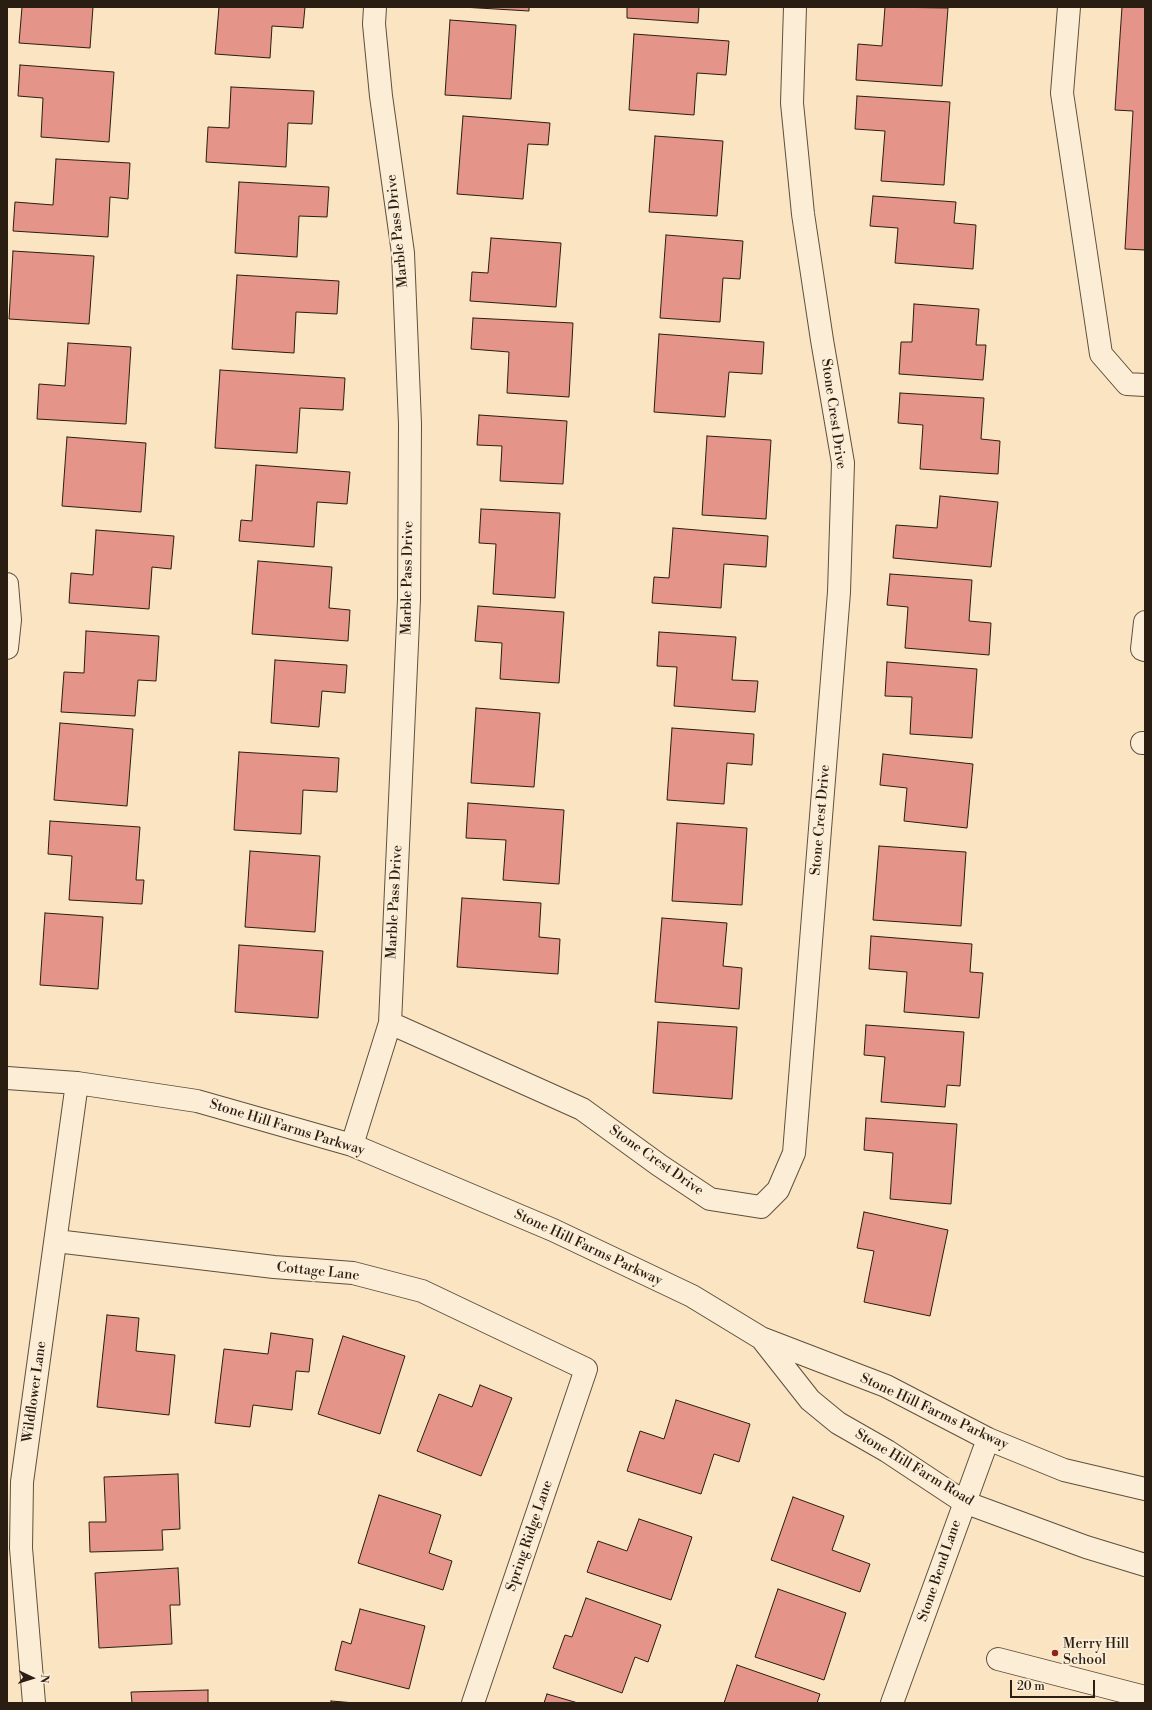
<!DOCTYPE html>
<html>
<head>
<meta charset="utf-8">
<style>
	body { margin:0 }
	#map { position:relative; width:1152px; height:1710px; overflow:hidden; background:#fbe4c1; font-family:"Libre Bodoni",serif }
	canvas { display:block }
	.frame { position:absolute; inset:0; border:8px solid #291e11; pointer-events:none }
	.north { position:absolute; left:12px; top:1658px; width:40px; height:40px; -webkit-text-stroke:3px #fcedd7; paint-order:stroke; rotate:94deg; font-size:11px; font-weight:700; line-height:16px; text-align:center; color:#291e11 }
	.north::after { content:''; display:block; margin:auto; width:14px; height:18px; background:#291e11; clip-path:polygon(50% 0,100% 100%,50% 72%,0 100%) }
	.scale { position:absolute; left:1010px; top:1680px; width:85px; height:18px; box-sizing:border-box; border:2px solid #291e11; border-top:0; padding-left:5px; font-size:12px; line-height:14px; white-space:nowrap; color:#291e11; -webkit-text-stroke:3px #fcedd7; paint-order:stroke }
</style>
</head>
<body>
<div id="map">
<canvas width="1152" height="1710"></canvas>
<div class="frame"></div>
<div class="north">N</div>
<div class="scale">20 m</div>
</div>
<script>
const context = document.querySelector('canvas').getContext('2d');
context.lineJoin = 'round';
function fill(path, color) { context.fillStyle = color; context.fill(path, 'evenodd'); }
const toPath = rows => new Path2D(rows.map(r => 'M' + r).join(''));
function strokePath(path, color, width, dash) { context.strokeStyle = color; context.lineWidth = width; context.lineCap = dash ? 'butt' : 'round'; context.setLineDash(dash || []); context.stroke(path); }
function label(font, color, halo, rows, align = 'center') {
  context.font = font + ' "Libre Bodoni",serif'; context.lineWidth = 4; context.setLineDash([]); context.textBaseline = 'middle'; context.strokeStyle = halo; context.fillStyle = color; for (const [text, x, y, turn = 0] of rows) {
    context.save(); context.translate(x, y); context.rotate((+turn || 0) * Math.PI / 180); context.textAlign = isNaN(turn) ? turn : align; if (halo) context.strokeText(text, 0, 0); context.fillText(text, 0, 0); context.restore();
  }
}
const building = toPath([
	[22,7,93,7,90,48,19,43,22,7],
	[219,7,305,7,303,28,272,26,270,58,215,54,219,7],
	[462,7,529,7,529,11,462,7],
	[627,7,699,7,698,23,627,18,627,7],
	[885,7,948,8,942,86,856,80,858,44,882,46,885,7],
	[1122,7,1145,7,1145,250,1125,249,1133,111,1115,110,1122,7],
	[450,20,516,25,511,99,445,95,450,20],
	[634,34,729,41,726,75,697,73,694,115,629,110,634,34],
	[20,65,114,72,109,142,41,137,43,98,18,96,20,65],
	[231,87,314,91,312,124,288,123,286,167,206,162,208,127,229,128,231,87],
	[857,96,950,102,944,185,881,181,885,131,855,129,857,96],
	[463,116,550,123,548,145,528,144,523,199,457,194,463,116],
	[655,136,723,141,717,216,649,212,655,136],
	[56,159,130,163,128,199,110,197,108,237,13,231,15,202,53,205,56,159],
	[239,182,329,187,327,217,299,216,297,257,235,253,239,182],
	[873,196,956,202,954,223,976,225,973,269,895,263,898,228,870,226,873,196],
	[666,235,743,241,740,279,723,278,720,322,660,318,666,235],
	[491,238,561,243,556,307,470,301,472,272,488,273,491,238],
	[13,251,94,256,89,324,9,319,13,251],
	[237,275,339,281,337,314,296,312,294,353,232,349,237,275],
	[914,304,979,309,976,345,986,345,983,380,899,374,901,342,912,342,914,304],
	[473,318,573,323,569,397,507,393,509,352,471,349,473,318],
	[659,334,764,342,762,374,729,372,725,417,654,412,659,334],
	[68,343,131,347,126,424,37,419,39,384,65,386,68,343],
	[220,370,345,378,343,410,300,408,297,453,215,448,220,370],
	[900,393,984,398,981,439,1000,441,998,474,920,469,923,425,898,423,900,393],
	[479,415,567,421,563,484,500,481,502,446,477,445,479,415],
	[707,436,771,440,766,519,702,515,707,436],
	[67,437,146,443,141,512,62,506,67,437],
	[256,465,350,472,347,504,317,502,314,547,239,541,241,520,252,521,256,465],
	[940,496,998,502,991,567,893,558,896,525,937,528,940,496],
	[481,509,560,513,555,598,493,594,496,544,479,543,481,509],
	[673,528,768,536,766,567,724,564,721,608,652,603,654,577,669,578,673,528],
	[96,530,174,536,171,569,152,567,149,609,69,603,71,573,93,575,96,530],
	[258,561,332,567,329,608,350,610,348,641,252,634,258,561],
	[890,574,972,580,969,621,991,623,989,655,905,648,908,607,887,605,890,574],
	[478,606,564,612,559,683,500,679,502,643,475,641,478,606],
	[86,631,159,636,156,681,138,680,135,716,61,712,64,672,84,673,86,631],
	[659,632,736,637,732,680,758,681,755,712,674,706,677,667,657,666,659,632],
	[275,660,347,665,345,693,322,691,319,727,271,723,275,660],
	[887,662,977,669,972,738,910,734,912,697,885,696,887,662],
	[476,708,540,713,534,787,471,783,476,708],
	[60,723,133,729,127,806,54,800,60,723],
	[672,728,754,734,752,765,727,763,724,804,667,800,672,728],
	[239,752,339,758,337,792,303,790,301,834,234,830,239,752],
	[883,754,973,764,967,828,904,821,907,788,880,785,883,754],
	[468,803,564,810,559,884,503,880,506,840,466,838,468,803],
	[50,821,140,827,136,880,144,880,142,904,69,900,72,856,48,854,50,821],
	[677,823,747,828,742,905,672,901,677,823],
	[879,846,966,852,961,926,873,920,879,846],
	[250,851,320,856,315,932,245,927,250,851],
	[462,898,541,903,539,937,560,939,558,974,457,967,462,898],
	[45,913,103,917,98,989,40,985,45,913],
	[662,918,727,923,723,966,742,968,739,1009,655,1002,662,918],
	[871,936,972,944,970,972,983,973,979,1018,904,1012,907,972,869,969,871,936],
	[239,945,323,951,318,1018,235,1012,239,945],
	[658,1022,737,1027,732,1099,653,1093,658,1022],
	[866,1025,964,1032,960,1086,947,1085,945,1107,881,1102,885,1057,864,1055,866,1025],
	[866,1118,957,1124,951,1204,890,1199,893,1153,864,1150,866,1118],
	[864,1212,948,1230,930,1316,864,1302,874,1251,857,1248,864,1212],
	[107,1315,139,1318,136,1351,175,1355,169,1415,97,1407,107,1315],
	[271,1333,313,1339,309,1372,296,1371,292,1410,253,1405,250,1427,215,1423,224,1349,268,1354,271,1333],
	[343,1336,405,1356,380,1434,318,1414,343,1336],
	[480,1385,512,1398,481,1476,417,1451,439,1394,472,1407,480,1385],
	[676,1400,750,1424,739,1462,714,1454,701,1494,627,1471,640,1431,664,1439,676,1400],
	[178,1474,180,1529,162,1530,163,1550,90,1552,89,1522,106,1522,104,1477,178,1474],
	[379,1495,441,1515,429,1553,452,1561,443,1590,358,1563,379,1495],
	[793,1497,844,1516,832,1550,870,1564,860,1592,771,1560,793,1497],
	[639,1519,692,1537,671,1600,587,1572,598,1541,627,1551,639,1519],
	[178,1568,180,1605,170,1605,172,1644,99,1648,95,1573,178,1568],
	[778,1589,846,1613,824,1680,755,1657,778,1589],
	[586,1598,661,1625,648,1662,635,1657,622,1693,553,1668,565,1635,572,1637,586,1598],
	[360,1609,425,1626,409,1689,335,1670,342,1641,351,1644,360,1609],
	[737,1665,820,1694,817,1703,724,1703,737,1665],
	[208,1690,208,1703,132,1703,131,1692,208,1690],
	[547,1694,578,1703,544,1703,547,1694],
	[331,1701,355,1703,331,1703,331,1701]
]);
fill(building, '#e49488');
strokePath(building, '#291e11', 1);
const minor = toPath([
	[1069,7,1062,93,1101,354,1127,384,1145,385],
	[7,584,10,620,7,648],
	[1145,622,1142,649,1145,650],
	[1142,743,1145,743],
	[390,1023,582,1109,659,1165,710,1199,761,1207,778,1190,794,1153,839,592,843,463,822,340,803,214,792,103,795,7],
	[7,1078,77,1083,197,1101,352,1145,553,1230,692,1296,761,1338,886,1386,988,1439,1064,1470,1145,1489],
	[352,1145,390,1023,409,599,410,424,403,253,381,96,374,24,375,7],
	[56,1241,274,1267,353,1273,422,1291,586,1369,473,1703],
	[762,1339,810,1400,838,1423,887,1451,964,1502,1086,1547,1145,1565],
	[998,1659,1145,1697],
	[34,1703,21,1548,22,1482,77,1083],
	[892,1703,988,1439]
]);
strokePath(minor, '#5e503d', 24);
strokePath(minor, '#fcedd7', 22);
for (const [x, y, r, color] of [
	[1055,1653,4,"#8f2418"]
]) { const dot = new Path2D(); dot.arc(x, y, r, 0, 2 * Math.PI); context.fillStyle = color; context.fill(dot); strokePath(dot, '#fcedd7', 1.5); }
label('14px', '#291e11', '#fcedd7', [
	["Marble Pass Drive",398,231,-96],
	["Stone Crest Drive",833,414,82],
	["Marble Pass Drive",408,578,-89],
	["Stone Crest Drive",821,820,-85],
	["Marble Pass Drive",395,902,-87],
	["Stone Hill Farms Parkway",287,1128,17],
	["Stone Crest Drive",656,1161,35],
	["Stone Hill Farms Parkway",588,1248,25],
	["Cottage Lane",318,1272,6],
	["Wildflower Lane",35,1392,-82],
	["Stone Hill Farms Parkway",934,1412,25],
	["Stone Hill Farm Road",914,1468,31],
	["Spring Ridge Lane",530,1536,-71],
	["Stone Bend Lane",940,1571,-71]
]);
label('14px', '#291e11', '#fcedd7', [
	["Merry Hill",1063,1645],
	["School",1063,1661]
], 'left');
</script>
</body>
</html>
